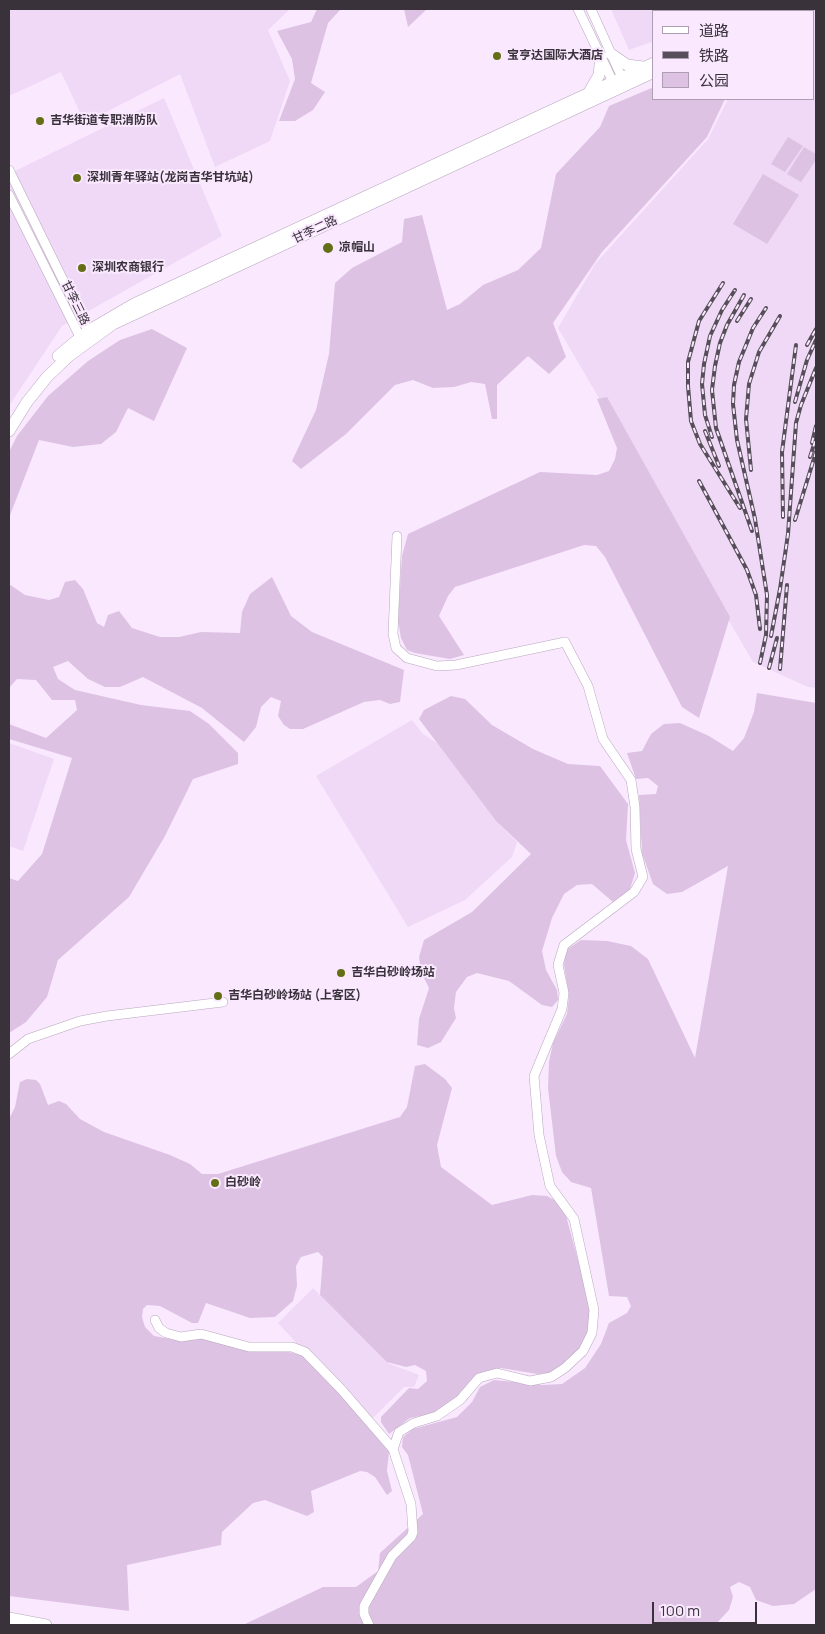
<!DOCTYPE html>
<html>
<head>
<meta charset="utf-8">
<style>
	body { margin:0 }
	#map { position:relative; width:825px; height:1634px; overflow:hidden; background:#fae8ff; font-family:Manrope,"Noto Sans SC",sans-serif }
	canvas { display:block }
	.frame { position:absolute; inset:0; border:10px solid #39323b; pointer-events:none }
	.legend { position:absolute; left:652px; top:10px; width:162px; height:90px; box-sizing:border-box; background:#fae8ff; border:1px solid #ad9fb1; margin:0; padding:6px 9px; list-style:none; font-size:15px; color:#39323b }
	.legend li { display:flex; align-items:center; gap:10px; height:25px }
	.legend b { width:25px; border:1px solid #ad9fb1 }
	.scale { position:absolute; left:652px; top:1602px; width:105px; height:22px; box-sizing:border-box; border:2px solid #39323b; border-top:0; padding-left:6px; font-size:15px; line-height:18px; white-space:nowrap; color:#39323b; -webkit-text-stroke:4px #fae8ff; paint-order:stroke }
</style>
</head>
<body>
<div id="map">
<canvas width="825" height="1634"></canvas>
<div class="frame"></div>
<ul class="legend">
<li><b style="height:6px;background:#fff"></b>道路</li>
<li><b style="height:6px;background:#564e59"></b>铁路</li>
<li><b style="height:14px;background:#ddc2e4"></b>公园</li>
</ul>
<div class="scale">100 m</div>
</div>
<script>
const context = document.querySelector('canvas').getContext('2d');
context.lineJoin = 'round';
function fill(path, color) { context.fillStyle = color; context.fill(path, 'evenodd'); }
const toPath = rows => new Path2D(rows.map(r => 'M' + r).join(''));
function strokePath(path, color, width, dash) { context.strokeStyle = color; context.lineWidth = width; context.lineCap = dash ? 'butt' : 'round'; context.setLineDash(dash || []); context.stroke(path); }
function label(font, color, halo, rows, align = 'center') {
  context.font = font + ' Manrope,"Noto Sans SC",sans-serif'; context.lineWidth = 4; context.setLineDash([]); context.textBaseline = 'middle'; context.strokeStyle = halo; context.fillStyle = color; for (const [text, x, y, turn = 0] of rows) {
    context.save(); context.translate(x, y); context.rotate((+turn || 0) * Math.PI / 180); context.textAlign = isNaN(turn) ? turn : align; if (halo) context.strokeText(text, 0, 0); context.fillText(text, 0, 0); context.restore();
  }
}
fill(toPath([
	[9,9,290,9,268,30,290,81,270,141,215,167,180,74,85,123,61,72,9,96],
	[611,9,710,9,710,11,654,11,654,41,629,50],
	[812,9,816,9,816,688,808,687,753,662,558,328,595,264,708,139,728,99,814,99,814,11,807,11],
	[164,98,222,236,62,326,9,406,9,174],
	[412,720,423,734,438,744,496,821,517,842,512,857,465,900,408,927,316,776],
	[9,743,54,759,23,851,9,846],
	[313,1288,390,1364,419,1375,414,1387,404,1387,369,1422,278,1323]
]), '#efd9f6');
fill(toPath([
	[317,9,341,9,328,23,311,83,325,92,313,110,295,121,279,121,295,79,292,59,277,31,311,22],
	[404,9,427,9,408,27],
	[654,87,654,99,725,99,707,137,602,252,553,323,566,357,549,374,528,356,497,385,497,419,492,419,485,384,471,382,454,387,433,388,413,380,395,385,346,434,301,469,292,461,316,410,329,354,335,283,352,268,402,242,404,219,422,215,447,310,460,304,483,285,518,270,541,248,556,174,600,127,609,106],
	[788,137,803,146,785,172,771,164],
	[804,147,816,154,816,160,801,182,787,174],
	[763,174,799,195,767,244,733,224],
	[152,329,187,348,154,421,128,408,116,432,101,444,73,447,39,440,9,518,9,452,17,436,48,396,88,361,120,340],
	[607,397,730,617,699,718,682,707,605,557,596,546,584,545,455,587,448,596,439,616,464,655,450,659,415,653,407,650,401,638,398,621,402,556,408,534,540,472,597,475,609,471,615,459,617,448,597,399],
	[272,577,291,616,312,632,404,670,400,702,390,704,380,700,364,702,303,729,290,729,284,725,278,716,281,701,271,697,261,707,256,727,244,742,202,708,143,677,120,687,105,687,88,679,68,661,53,667,58,679,75,690,141,705,190,711,209,724,238,753,238,764,193,779,165,836,129,897,58,960,47,997,26,1022,9,1033,9,878,18,881,42,854,72,758,9,739,9,724,46,738,77,710,75,700,52,700,36,680,17,679,9,688,9,584,25,595,49,600,59,597,65,582,75,580,83,589,97,623,104,627,108,615,119,611,132,628,160,637,179,637,201,632,240,633,242,612,250,594],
	[757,693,816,703,816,1589,794,1604,773,1606,756,1600,750,1587,739,1582,730,1587,733,1597,729,1610,715,1625,243,1625,323,1587,356,1587,378,1571,380,1553,423,1514,408,1455,402,1447,403,1437,413,1429,457,1417,472,1402,480,1387,494,1380,543,1385,562,1384,585,1368,601,1344,609,1323,627,1313,631,1306,627,1297,609,1296,591,1188,571,1182,562,1172,556,1156,548,1088,549,1062,553,1043,567,1014,569,996,564,965,566,950,581,940,607,941,631,946,648,959,695,1058,728,866,682,892,667,894,653,884,642,853,639,795,656,794,658,786,648,778,636,779,627,753,642,751,651,734,664,724,680,723,709,736,733,751,744,738,754,712],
	[451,696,465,699,492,725,533,749,568,764,600,766,628,804,626,840,635,873,630,889,613,902,592,884,577,885,564,894,552,918,542,951,546,970,557,990,558,1000,552,1007,542,1005,509,981,477,973,467,977,456,992,454,1008,456,1018,441,1042,428,1048,417,1045,419,1019,429,988,421,972,419,957,424,940,472,912,531,854,496,821,419,719,424,710],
	[425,1064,445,1079,452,1088,437,1145,441,1167,492,1205,532,1195,547,1196,558,1202,565,1212,591,1308,586,1340,577,1354,551,1373,537,1374,501,1368,487,1372,475,1385,467,1400,452,1410,410,1418,389,1434,381,1422,381,1417,409,1388,418,1389,427,1381,426,1371,415,1365,406,1367,387,1362,320,1295,323,1257,318,1252,301,1257,296,1266,297,1286,293,1301,275,1317,250,1318,206,1303,198,1323,192,1323,160,1306,147,1305,143,1309,142,1317,145,1327,154,1336,180,1341,208,1338,245,1350,285,1351,304,1356,338,1389,389,1451,387,1471,392,1491,387,1495,375,1477,367,1472,360,1471,311,1491,314,1512,307,1516,265,1500,253,1503,222,1532,221,1545,127,1565,129,1611,9,1596,9,1119,15,1107,20,1082,27,1079,36,1080,40,1084,48,1105,59,1101,66,1104,80,1119,104,1132,170,1155,190,1164,202,1174,218,1174,400,1117,407,1107,415,1066]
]), '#ddc2e4');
const minor = toPath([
	[578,9,613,82,621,88,622,78,591,9],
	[9,170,88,331,88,341,80,337,9,195],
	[9,1054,28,1039,80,1021,107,1016,223,1002],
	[155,1320,159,1328,166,1333,181,1337,201,1334,249,1347,292,1347,305,1352,341,1389,393,1449],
	[369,1625,364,1614,364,1606,392,1556,411,1537,413,1532,411,1504,393,1449,399,1432,414,1423,437,1416,460,1400,479,1378,497,1373,530,1381,551,1377,565,1368,583,1351,592,1333,594,1310,574,1219,550,1186,539,1135,534,1076,562,1009,564,993,558,965,564,945,634,892,643,877,636,849,635,807,631,780,603,739,588,686,565,642,456,665,437,666,407,658,396,648,393,634,397,536]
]);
const major = toPath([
	[763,11,768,9],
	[783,11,788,9],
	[611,54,627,65,643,67],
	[588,94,599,75,601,56],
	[58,356,88,331,134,304,654,63],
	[9,431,27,402,47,377,69,356,113,324,654,72],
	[9,1618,46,1625]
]);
strokePath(minor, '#b7a7bc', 10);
strokePath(major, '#b7a7bc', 12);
strokePath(minor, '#fff', 9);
strokePath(major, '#fff', 11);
const rail = toPath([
	[723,283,699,321,688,362,688,386,691,421,700,444,740,508],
	[744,295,727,325,720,343,715,366,712,390,716,428,752,531],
	[737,321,751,299],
	[807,345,816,329],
	[795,402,807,360,816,340],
	[705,431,719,466],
	[712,437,705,415,702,384,704,364,710,336,722,310,735,290],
	[812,443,816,426],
	[810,457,816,438],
	[751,470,746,419,749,384,759,352,780,316],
	[699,481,747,570,756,595,760,629],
	[783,517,782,452,796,345],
	[795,520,816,452],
	[771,636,780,589,788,534,796,423,801,405,816,368],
	[760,663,766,635,767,595,755,519,737,440,733,404,734,385,739,362,753,328,766,308],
	[769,668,777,638],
	[780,669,787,585]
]);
strokePath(rail, '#564e59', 4);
strokePath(rail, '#fae8ff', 2, [5.5]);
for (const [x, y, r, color] of [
	[497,56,5,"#646e15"],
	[40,121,5,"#646e15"],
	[77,178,5,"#646e15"],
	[328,248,6,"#646e15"],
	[82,268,5,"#646e15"],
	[341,973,5,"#646e15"],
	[218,996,5,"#646e15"],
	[215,1183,5,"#646e15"]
]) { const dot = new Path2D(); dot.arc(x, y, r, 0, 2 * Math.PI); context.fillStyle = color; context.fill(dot); strokePath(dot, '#fae8ff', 2); }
label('bold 12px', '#39323b', '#fae8ff', [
	["宝亨达国际大酒店",507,56],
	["吉华街道专职消防队",50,121],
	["深圳青年驿站(龙岗吉华甘坑站)",87,178],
	["凉帽山",339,248],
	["深圳农商银行",92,268],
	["吉华白砂岭场站",351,973],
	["吉华白砂岭场站 (上客区)",228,996],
	["白砂岭",225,1183]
], 'left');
label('12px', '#39323b', '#fae8ff', [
	["甘李二路",315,230,-25],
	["甘李三路",75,303,64]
]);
</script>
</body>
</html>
